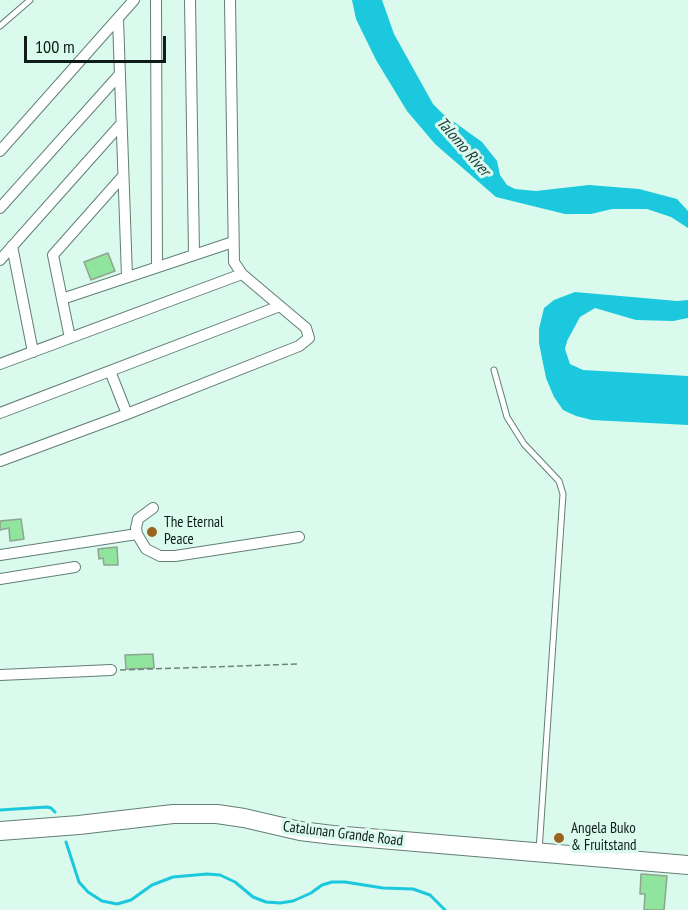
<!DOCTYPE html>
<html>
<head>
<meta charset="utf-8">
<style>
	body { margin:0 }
	#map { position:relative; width:688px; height:910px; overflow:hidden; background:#dafaed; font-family:"PT Sans Narrow",sans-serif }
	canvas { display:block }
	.scale { position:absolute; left:24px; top:36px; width:142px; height:27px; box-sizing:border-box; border:3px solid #101c18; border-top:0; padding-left:8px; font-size:18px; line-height:21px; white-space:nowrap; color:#101c18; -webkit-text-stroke:4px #dafaed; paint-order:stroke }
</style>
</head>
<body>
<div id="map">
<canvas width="688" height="910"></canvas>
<div class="scale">100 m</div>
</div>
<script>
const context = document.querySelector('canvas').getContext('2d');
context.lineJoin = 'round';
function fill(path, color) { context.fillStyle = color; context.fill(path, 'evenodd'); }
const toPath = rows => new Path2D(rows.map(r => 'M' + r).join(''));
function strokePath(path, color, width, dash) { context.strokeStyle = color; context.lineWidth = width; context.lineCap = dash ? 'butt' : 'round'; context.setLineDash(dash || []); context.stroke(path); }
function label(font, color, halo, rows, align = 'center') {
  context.font = font + ' "PT Sans Narrow",sans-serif'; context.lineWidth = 6; context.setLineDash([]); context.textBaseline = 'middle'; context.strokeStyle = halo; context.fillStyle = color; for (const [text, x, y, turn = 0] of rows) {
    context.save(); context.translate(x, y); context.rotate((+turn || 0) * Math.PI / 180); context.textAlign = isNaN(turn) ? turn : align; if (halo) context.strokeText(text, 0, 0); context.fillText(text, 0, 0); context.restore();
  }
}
fill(toPath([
	[352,0,382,0,394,34,433,104,443,114,482,142,497,161,500,175,507,185,515,189,536,191,589,185,639,189,677,199,688,211,688,228,671,217,647,209,612,209,591,214,565,214,496,197,435,144,407,111,376,60,356,19],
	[575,292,677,301,688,300,688,318,673,321,636,320,595,308,580,317,567,341,565,349,570,364,583,370,688,376,688,425,592,420,576,416,563,410,554,397,546,378,539,343,539,329,544,308,554,300]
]), '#1bc8dd');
strokePath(toPath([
	[0,810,47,807,51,808,55,812],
	[66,842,79,882,88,892,102,901,117,904,131,900,152,885,173,877,207,874,220,875,235,882,253,897,266,902,280,903,293,901,311,893,322,885,332,882,345,882,383,888,413,889,430,895,445,910]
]), '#1bc8dd', 3);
const building = toPath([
	[108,253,115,271,91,280,84,262,108,253],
	[21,519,24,539,10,541,9,528,0,530,0,521,21,519],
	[117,547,118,565,104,565,103,558,99,559,98,549,117,547],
	[153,654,154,668,126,669,125,655,153,654],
	[641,874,667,876,664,910,644,910,645,894,640,894,641,874]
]);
fill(building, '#91e49d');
strokePath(building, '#8ea490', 1.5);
const lane = toPath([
	[0,26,30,0],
	[494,370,507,417,524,444,559,481,563,494,539,851]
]);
const street = toPath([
	[156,0,157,267],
	[190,0,194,254],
	[118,19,127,277],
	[0,151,134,0],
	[0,208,120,74],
	[12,246,33,352],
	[0,260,121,124],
	[62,299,233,242],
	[70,338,53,255,123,176],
	[0,364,242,274],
	[110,371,127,414],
	[0,413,280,306],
	[0,461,127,414,299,346,309,338,306,328,242,274,234,262,230,0],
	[153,508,138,519,136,528,137,534,146,549,160,556,175,556,299,537],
	[0,555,137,534],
	[0,579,75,567],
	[0,675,111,670]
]);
const primary = toPath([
	[0,831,79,825,173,814,217,814,244,818,300,831,333,835,688,865]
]);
strokePath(lane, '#627f73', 7);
strokePath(street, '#627f73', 12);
strokePath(primary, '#627f73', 20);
strokePath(toPath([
	[120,670,299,664]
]), '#6e847b', 1.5, [6, 3]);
strokePath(lane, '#fff', 5);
strokePath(street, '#fff', 10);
strokePath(primary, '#fff', 18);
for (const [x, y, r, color] of [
	[152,532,6,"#9a631e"],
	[559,838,6,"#9a631e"]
]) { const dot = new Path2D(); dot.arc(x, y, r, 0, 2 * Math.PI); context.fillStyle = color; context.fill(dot); strokePath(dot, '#dafaed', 2); }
label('15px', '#101c18', '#dafaed', [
	["The Eternal",164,523],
	["Peace",164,540],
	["Angela Buko",571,829],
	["& Fruitstand",571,846]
], 'left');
label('15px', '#101c18', '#dafaed', [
	["Catalunan Grande Road",343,834,7]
]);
label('italic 16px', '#223b3f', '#dafaed', [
	["Talomo River",463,147,49]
]);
</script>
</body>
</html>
